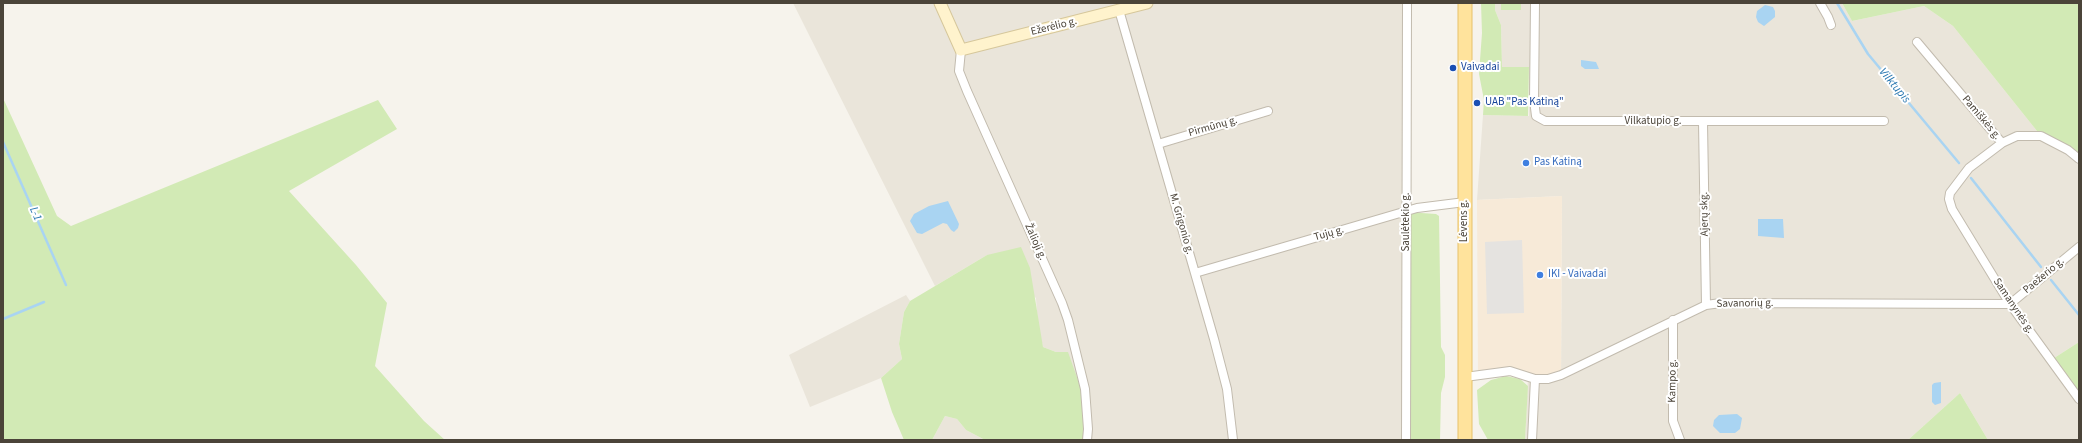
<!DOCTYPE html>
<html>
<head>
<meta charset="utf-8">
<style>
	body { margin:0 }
	#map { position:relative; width:2082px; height:443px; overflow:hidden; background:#f6f3ec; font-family:"Source Sans 3",sans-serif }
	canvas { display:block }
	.frame { position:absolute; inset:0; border:4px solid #4b4439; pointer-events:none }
</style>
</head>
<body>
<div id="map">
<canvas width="2082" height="443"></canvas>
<div class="frame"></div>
</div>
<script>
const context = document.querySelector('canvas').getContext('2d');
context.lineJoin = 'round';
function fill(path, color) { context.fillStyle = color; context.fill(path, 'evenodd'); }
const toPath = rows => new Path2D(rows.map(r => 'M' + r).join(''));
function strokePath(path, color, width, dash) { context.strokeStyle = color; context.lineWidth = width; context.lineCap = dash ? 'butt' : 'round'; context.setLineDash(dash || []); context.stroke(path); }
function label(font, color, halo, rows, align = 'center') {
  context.font = font + ' "Source Sans 3",sans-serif'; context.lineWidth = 4; context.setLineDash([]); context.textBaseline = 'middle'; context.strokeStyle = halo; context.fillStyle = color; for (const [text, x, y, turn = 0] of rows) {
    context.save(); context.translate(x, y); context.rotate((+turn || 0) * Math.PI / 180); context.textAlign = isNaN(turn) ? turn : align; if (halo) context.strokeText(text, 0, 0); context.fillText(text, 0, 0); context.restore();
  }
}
fill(toPath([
	[793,3,1407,3,1406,440,1084,440,1056,352,1043,347,1038,327,1036,298,987,255,935,286],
	[1495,3,1842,3,1852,21,1924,6,1953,26,2041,136,2079,159,2079,342,2051,360,2079,399,2079,440,1988,440,1960,393,1908,440,1525,440,1528,376,1561,375,1562,196,1477,200,1483,115,1529,116,1529,67,1502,67,1501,25,1495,10],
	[906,295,910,301,904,312,899,344,902,359,881,378,810,407,789,355],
	[945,416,957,419,966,430,985,440,932,440]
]), '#eae5da');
fill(toPath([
	[1562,196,1561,375,1548,379,1521,374,1478,375,1477,200]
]), '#f7ead8');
fill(toPath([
	[1481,3,1495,3,1495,10,1501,25,1502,67,1529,67,1528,116,1483,115,1484,100,1479,74,1482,33],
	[1501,3,1521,3,1521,10,1501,10],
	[1842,3,2079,3,2079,159,2041,136,1953,26,1924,6,1852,21],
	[3,98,57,216,71,226,378,100,397,129,289,191,356,265,387,303,375,366,424,421,445,440,3,440],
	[1407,212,1436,214,1439,216,1441,347,1445,355,1445,377,1441,393,1440,440,1406,440],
	[1021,247,1030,268,1043,347,1056,352,1068,352,1079,383,1084,401,1084,440,985,440,966,430,957,419,945,416,932,440,904,440,892,412,881,378,902,359,899,344,904,312,910,301,987,255],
	[2079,342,2079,399,2051,360],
	[1506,376,1520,379,1528,386,1525,440,1488,440,1479,424,1477,390,1491,380],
	[1960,393,1988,440,1908,440]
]), '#d2eab5');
fill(toPath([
	[1522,240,1524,313,1487,314,1485,242]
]), '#e5e3e0');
fill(toPath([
	[1765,5,1773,7,1775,11,1775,17,1764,26,1758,22,1756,17,1757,11],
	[1581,60,1596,62,1599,69,1585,69,1581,66],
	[948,201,959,224,958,228,954,232,951,230,947,224,943,223,922,234,917,233,910,221,914,214,929,206],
	[1758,219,1783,219,1784,238,1758,236],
	[1941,382,1941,403,1935,405,1932,402,1932,385,1934,383],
	[1737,414,1742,418,1740,429,1735,433,1720,433,1713,426,1714,420,1719,415]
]), '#a9d4f2');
strokePath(toPath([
	[1837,3,1868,54,1959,163],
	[3,142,66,285],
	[1971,178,2041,267],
	[2051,280,2079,315],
	[3,319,44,302]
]), '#a9d4f2', 2.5);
const minor = toPath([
	[1535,3,1534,100,1536,116,1545,121,1884,121],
	[1820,3,1828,17,1831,25],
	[1119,10,1214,339,1227,389,1233,440],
	[1917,42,2002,143,1969,168,1950,193,1949,199,1952,209,2010,304,2079,399],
	[961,50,959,71,967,91,1062,303,1068,320,1085,389,1088,429,1087,440],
	[1703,122,1706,305],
	[2002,143,2017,136,2041,136,2068,150,2079,159],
	[1158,144,1268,111],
	[1195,273,1417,208,1465,202],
	[1673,320,1673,421,1680,440],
	[1465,377,1510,371,1535,379],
	[1406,440,1407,3],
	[1532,440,1535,379,1548,379,1561,375,1706,305,1721,303,2010,304,2079,247]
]);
const secondary = toPath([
	[940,3,961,50,1147,3]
]);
const primary = toPath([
	[1465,440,1465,3]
]);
strokePath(minor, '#c2bbae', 10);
strokePath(secondary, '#d6c79b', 13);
strokePath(primary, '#e6c16a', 15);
strokePath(minor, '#fff', 8);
strokePath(secondary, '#fff3cd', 11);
strokePath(primary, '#ffe39c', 13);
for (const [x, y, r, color] of [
	[1453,68,4,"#1a4fb4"],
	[1477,103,4,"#1a4fb4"],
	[1526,163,4,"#3f7fe0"],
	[1540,275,4,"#3f7fe0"]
]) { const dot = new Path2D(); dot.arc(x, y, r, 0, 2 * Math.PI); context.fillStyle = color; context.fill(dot); strokePath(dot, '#fff', 1.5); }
label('11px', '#4b4439', '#fff', [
	["Ežerėlio g.",1054,27,-14],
	["Pamiškės g.",1981,118,50],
	["Vilkatupio g.",1653,122],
	["Pirmūnų g.",1213,127,-16],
	["Ajerų skg.",1705,214,-91],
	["Lėvens g.",1465,221,-90],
	["Saulėtekio g.",1407,222,-90],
	["M. Grigonio g.",1181,224,74],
	["Tujų g.",1329,234,-16],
	["Žalioji g.",1035,242,66],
	["Paežerio g.",2044,276,-40],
	["Savanorių g.",1745,304,-1],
	["Samanynės g.",2013,306,56],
	["Kampo g.",1673,381,-89]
]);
label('11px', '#164399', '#fff', [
	["Vaivadai",1461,68],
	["UAB \"Pas Katiną\"",1485,103]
], 'left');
label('11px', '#366cbe', '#fff', [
	["Pas Katiną",1534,163],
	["IKI - Vaivadai",1548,275]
], 'left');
label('italic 12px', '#2e7ab2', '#fff', [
	["Vilktupis",1894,86,50],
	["L-1",35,214,66]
]);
</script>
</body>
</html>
